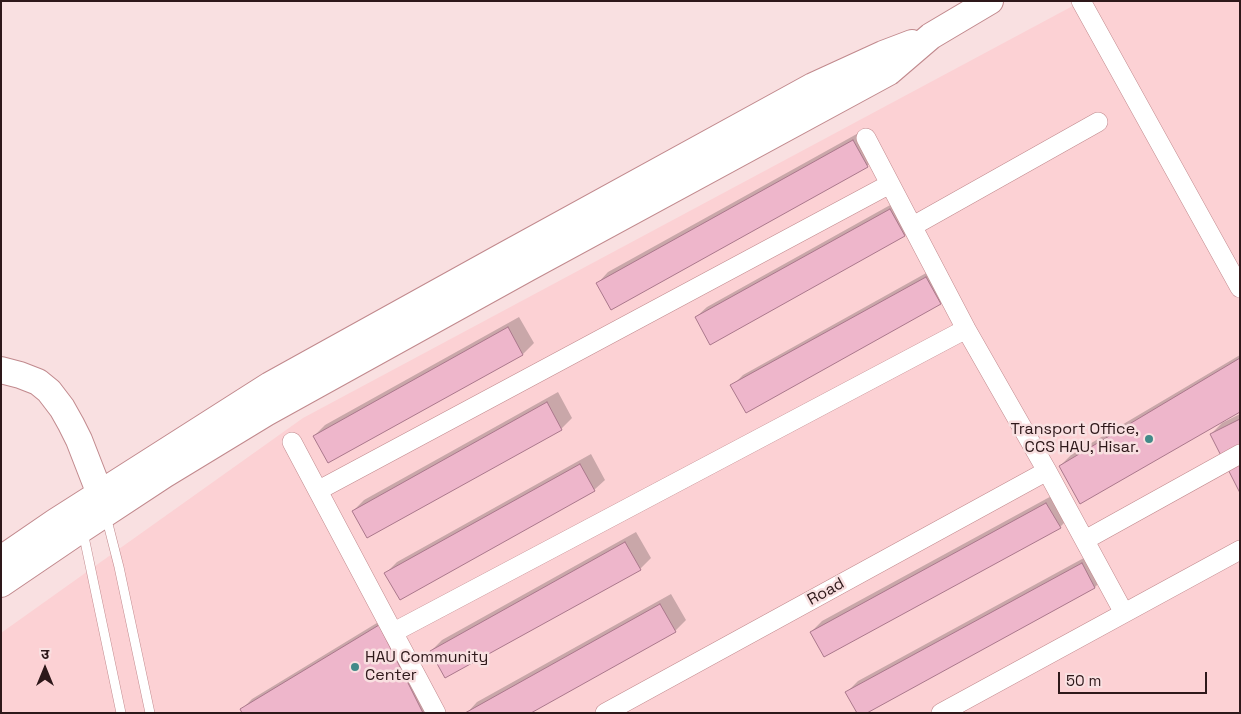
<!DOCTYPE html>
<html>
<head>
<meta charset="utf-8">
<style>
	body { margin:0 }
	#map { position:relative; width:1241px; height:714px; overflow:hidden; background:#f9e0e1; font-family:"Space Grotesk","Noto Sans Devanagari",sans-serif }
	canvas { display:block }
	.frame { position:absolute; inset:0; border:2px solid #2e181a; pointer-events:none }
	.north { position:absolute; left:20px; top:644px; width:50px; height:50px; -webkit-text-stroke:4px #f9e0e1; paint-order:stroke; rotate:0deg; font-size:14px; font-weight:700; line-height:20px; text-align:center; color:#2e181a }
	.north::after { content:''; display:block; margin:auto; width:18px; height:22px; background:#2e181a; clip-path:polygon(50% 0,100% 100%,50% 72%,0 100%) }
	.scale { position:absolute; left:1058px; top:672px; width:149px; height:22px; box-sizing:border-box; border:2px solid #2e181a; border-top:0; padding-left:6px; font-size:15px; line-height:18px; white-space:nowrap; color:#2e181a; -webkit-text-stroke:4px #f9e0e1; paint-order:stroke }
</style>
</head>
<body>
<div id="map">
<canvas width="1241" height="714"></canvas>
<div class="frame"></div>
<div class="north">उ</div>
<div class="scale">50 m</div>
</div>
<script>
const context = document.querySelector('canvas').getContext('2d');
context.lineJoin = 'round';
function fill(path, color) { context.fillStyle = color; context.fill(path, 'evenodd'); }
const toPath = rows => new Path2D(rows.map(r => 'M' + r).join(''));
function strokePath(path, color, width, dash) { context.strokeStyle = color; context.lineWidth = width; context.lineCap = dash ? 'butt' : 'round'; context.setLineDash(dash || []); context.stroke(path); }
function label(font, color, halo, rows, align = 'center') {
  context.font = font + ' "Space Grotesk",sans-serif'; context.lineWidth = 5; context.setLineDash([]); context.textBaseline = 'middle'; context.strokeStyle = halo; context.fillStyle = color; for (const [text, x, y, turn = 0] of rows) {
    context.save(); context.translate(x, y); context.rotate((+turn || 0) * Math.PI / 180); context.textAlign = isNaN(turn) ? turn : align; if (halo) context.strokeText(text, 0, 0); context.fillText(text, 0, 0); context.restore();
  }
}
fill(toPath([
	[1082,1,1240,1,1240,713,1,713,1,633,303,418]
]), '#fcd1d4');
fill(toPath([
	[864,130,878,155,867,166,598,283,608,272],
	[901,199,915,224,905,235,711,343,696,317,707,307],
	[937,267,951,293,940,303,732,386,743,375],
	[519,317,534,343,523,354,329,462,314,436,325,425],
	[1240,355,1240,410,1060,466,1071,455],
	[558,392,572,418,561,429,368,537,353,511,364,500],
	[1240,414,1240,490,1211,434,1222,423],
	[591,454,605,480,594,490,386,573,397,562],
	[1057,493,1071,516,1060,527,811,632,822,621],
	[636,532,651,558,640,569,431,651,442,640],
	[1093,553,1106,576,1095,587,865,713,847,692,858,681],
	[671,594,686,620,675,631,467,713,477,702],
	[390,615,439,713,243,713,241,710,252,699]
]), '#0003');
const building = toPath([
	[853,140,868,167,611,310,596,283,853,140],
	[890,209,905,236,710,345,695,317,890,209],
	[926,277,941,304,746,413,730,385,926,277],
	[508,327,523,355,328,463,313,436,508,327],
	[1240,358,1240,412,1080,504,1059,466,1240,358],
	[547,402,562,430,367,538,352,511,547,402],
	[1240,419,1240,493,1210,434,1240,419],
	[580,464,595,491,400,600,384,573,580,464],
	[1046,503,1061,528,824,657,810,632,1046,503],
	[625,542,641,570,445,678,430,651,625,542],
	[1082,563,1095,588,867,713,857,713,845,692,1082,563],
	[660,604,676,632,531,713,465,713,660,604],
	[379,625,423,713,242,713,240,709,379,625]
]);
fill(building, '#eeb6cb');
strokePath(building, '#ab788c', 1);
const lane = toPath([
	[106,516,119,567,150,713],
	[83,532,121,713]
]);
const street = toPath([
	[1081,1,1240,288],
	[866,138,966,329,1047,471,1124,613],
	[913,226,1098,122],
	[292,442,436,713],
	[319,490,890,184],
	[1085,540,1240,454],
	[394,632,966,329],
	[605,713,1047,471],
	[941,713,1240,550]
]);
const secondary = toPath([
	[1,370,20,375,38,382,49,391,62,408,71,424,79,440,100,494],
	[1,559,55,522,270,385,503,256,813,86,883,54,912,43],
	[1,584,82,529,164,475,266,413,528,268,889,72,931,36,990,1]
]);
strokePath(lane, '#c1898d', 10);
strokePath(street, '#c1898d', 20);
strokePath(secondary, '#c1898d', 28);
strokePath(lane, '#fff', 9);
strokePath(street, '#fff', 19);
strokePath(secondary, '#fff', 26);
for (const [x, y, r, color] of [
	[1149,439,5,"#428a89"],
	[355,667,5,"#428a89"]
]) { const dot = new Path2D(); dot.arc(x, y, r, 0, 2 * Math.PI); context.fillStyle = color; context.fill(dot); strokePath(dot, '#f9e0e1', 2); }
label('16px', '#2e181a', '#f9e0e1', [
	["Transport Office,",1139,430],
	["CCS HAU, Hisar.",1139,448],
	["HAU Community",365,658,"left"],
	["Center",365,676,"left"]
], 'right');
label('16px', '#2e181a', '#f9e0e1', [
	["Road",826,592,-29]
]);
</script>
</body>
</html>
